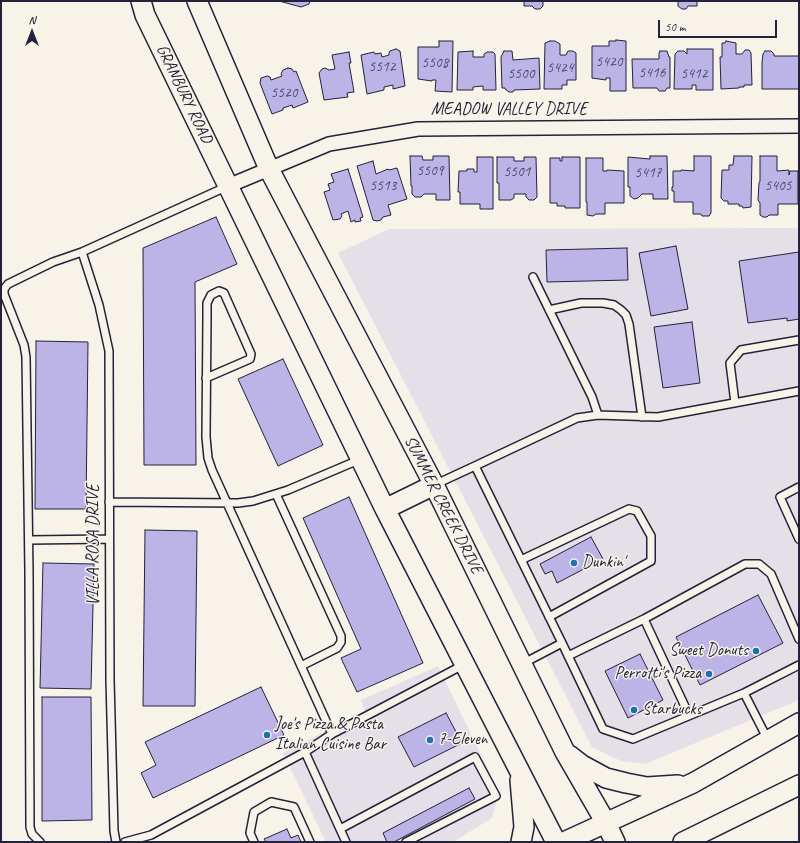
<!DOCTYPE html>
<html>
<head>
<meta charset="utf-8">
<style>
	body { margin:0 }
	#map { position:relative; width:800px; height:843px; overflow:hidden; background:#f7f3e8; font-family:Caveat,sans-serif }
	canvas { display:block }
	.frame { position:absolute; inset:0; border:2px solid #22223b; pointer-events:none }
	.north { position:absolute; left:12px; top:12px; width:40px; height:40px; -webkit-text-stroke:3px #f7f3e8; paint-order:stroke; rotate:0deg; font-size:11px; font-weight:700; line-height:16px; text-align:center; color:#22223b }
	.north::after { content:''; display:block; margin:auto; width:14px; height:18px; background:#22223b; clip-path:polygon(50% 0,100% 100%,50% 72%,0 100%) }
	.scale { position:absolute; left:658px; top:20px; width:119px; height:18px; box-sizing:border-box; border:2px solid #22223b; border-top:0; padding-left:5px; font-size:12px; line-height:14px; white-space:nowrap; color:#22223b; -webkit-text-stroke:3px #f7f3e8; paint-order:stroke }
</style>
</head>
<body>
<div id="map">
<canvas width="800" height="843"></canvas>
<div class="frame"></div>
<div class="north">N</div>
<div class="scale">50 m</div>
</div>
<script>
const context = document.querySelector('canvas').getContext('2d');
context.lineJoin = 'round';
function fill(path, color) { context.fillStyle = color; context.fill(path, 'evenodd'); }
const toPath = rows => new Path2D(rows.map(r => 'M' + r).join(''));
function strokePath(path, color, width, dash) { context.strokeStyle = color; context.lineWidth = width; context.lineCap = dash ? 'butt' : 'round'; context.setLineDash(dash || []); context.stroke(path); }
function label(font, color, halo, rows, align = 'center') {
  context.font = font + ' Caveat,sans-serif'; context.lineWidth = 3; context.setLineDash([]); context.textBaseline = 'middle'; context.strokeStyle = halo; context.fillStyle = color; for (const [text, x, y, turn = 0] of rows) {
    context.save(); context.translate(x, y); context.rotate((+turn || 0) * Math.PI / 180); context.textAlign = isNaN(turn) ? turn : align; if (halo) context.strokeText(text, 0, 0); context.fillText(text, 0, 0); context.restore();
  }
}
fill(toPath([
	[799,228,799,700,645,764,621,761,592,747,338,253,389,229],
	[438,666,499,792,492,818,453,842,326,842,283,753,365,711,361,700]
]), '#e5e0e7');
const building = toPath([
	[279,1,310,1,309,4,301,7,279,1],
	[524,1,543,1,543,6,540,9,535,9,532,6,524,6,524,1],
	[678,1,697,1,697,6,688,6,686,9,682,9,678,6,678,1],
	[616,40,626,41,626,91,610,91,610,78,606,78,606,80,592,78,592,46,609,46,609,41,616,41,616,40],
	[439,41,453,41,452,92,435,91,436,80,432,80,432,81,418,79,418,47,439,47,439,41],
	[550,41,555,41,560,44,560,55,566,55,568,51,573,51,576,53,576,80,567,80,567,85,562,85,562,89,544,89,545,43,550,41],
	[726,41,736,43,736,54,742,54,745,50,749,50,751,53,752,85,744,85,744,87,739,87,739,88,721,89,720,57,722,57,722,43,725,43,726,41],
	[396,49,400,51,405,86,393,89,393,85,384,87,384,90,367,94,361,55,374,52,375,54,381,53,382,57,389,55,389,53,390,51,396,49],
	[687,49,713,49,713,90,696,90,696,85,692,85,692,89,674,89,675,54,678,51,684,51,687,54,687,49],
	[473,51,473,57,484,57,484,54,487,52,493,52,495,54,496,90,483,90,483,86,473,87,473,90,457,90,458,52,473,51],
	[504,51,512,51,513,60,539,58,540,89,514,90,513,92,509,92,505,89,505,88,502,88,501,57,504,51],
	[660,51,667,51,669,57,670,57,670,88,667,88,665,91,659,91,657,88,633,88,632,59,659,59,659,53,660,51],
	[765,51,771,51,774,54,774,56,799,56,799,89,762,89,762,63,763,54,765,51],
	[349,52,351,63,349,63,354,92,347,93,348,97,324,100,319,73,322,69,325,68,329,70,335,69,332,55,349,52],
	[288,68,292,69,294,72,296,71,308,102,293,108,292,105,283,108,283,110,272,114,260,83,261,78,267,76,270,77,271,80,282,76,281,74,283,70,288,68],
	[410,156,422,156,423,160,433,160,433,156,449,156,450,200,436,200,436,194,424,194,421,197,415,197,412,194,412,186,411,186,410,156],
	[650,156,667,156,668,199,653,199,653,194,642,194,638,198,634,199,630,196,630,187,628,187,628,157,650,159,650,156],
	[694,156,711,156,711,213,709,216,702,216,701,214,693,214,693,202,674,202,674,191,672,191,672,187,673,187,673,171,681,171,681,170,694,171,694,156],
	[734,156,752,156,751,207,743,208,742,206,739,206,739,204,728,204,728,201,724,201,721,198,722,170,729,170,729,165,733,165,734,156],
	[760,156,777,156,777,171,789,170,789,175,790,171,798,171,798,204,778,204,778,215,769,215,767,217,763,217,760,215,760,203,758,200,759,183,760,181,760,156],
	[477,157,493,157,493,209,480,209,480,204,460,204,460,192,458,192,459,171,467,171,467,169,474,169,474,172,477,172,477,157],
	[497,157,514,157,514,161,524,161,524,157,536,157,537,197,534,200,529,200,526,197,526,194,514,194,514,198,511,200,499,200,499,183,497,183,497,157],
	[562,157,580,157,580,208,565,208,565,206,557,206,557,203,550,203,550,158,560,158,560,161,562,161,562,157],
	[586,158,603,158,603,171,607,171,607,170,624,171,624,203,605,203,605,214,596,214,593,216,587,215,587,202,586,202,586,158],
	[373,161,376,174,388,169,389,170,397,168,407,199,388,205,391,215,383,217,381,220,377,221,373,220,357,166,373,161],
	[348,169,363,217,360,218,361,221,355,222,355,220,351,222,348,211,341,214,342,216,340,219,333,220,324,192,330,190,328,184,334,182,331,174,348,169],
	[216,217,237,264,195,282,196,465,144,465,143,248,216,217],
	[676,246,688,309,651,316,639,253,676,246],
	[627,248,628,280,547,282,546,250,627,248],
	[799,252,799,319,787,321,787,318,748,323,739,261,799,252],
	[692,322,700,383,663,388,654,327,692,322],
	[36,341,88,342,86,509,35,509,36,341],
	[283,359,323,445,278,466,238,379,283,359],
	[349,497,423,663,357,692,341,658,361,649,303,518,349,497],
	[145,530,197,531,195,706,143,706,145,530],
	[591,537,603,559,557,583,552,571,545,574,540,564,591,537],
	[43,563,94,564,91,689,40,688,43,563],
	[758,595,783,643,700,685,676,637,758,595],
	[640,654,663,700,628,718,605,671,640,654],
	[261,687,284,735,153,798,141,773,156,765,145,742,261,687],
	[42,697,91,697,92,820,42,821,42,697],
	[446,713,462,743,414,767,398,737,446,713],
	[469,788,475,799,394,842,387,842,383,833,469,788],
	[287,829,291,838,298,835,301,842,266,842,264,839,287,829]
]);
fill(building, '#bcb4e6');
strokePath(building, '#22223b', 1);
const service = toPath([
	[82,252,99,305,109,351,110,680,114,831,116,842],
	[533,277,592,397,598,415],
	[549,310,581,303,603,303,614,305,621,310,626,315,629,324,642,417],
	[206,378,250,359,251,354,224,293,219,291,211,295,207,303,207,317,206,437,208,458,212,470,332,734],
	[735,403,730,363,741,350,799,340],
	[475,466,577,418,598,415,658,417,799,391],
	[434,485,475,466,562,643],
	[799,487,780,497,799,539],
	[276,494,341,636,341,642,337,648,301,666],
	[109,502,238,503,253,501,288,490,361,459],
	[29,540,109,539],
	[521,560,629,509,637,511,651,536,651,561,549,617],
	[644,619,689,715],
	[568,656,644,619,745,564,759,564,771,574,799,639],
	[522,664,562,643,603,729,633,739,744,693,768,740],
	[744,693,799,665],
	[340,829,346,842],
	[40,842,32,834,30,827,29,572,26,357,24,345,4,294,4,289,8,284,53,262,82,252,228,186],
	[125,842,151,835,305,752],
	[254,842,250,833,254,812,271,802,294,807,310,842],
	[406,842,496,796,475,757,340,829,305,752,332,734,465,664]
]);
const minor = toPath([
	[228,186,329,144,418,129,799,126]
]);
const secondary = toPath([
	[141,1,145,15,385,509,556,842],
	[197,1,269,169,434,485,565,752,606,823,615,842],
	[385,509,434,485],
	[569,755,582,765,606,778,626,783,647,787,678,785],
	[520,780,524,827,521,842],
	[564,842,693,783,799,723],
	[683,842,799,785]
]);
strokePath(service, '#22223b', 10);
strokePath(minor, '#22223b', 16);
strokePath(secondary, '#22223b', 22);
strokePath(service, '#f7f3e8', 7);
strokePath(minor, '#f7f3e8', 13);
strokePath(secondary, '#f7f3e8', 19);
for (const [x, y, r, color] of [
	[574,563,4,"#1f6fb2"],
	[756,651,4,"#1f6fb2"],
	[709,674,4,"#1f6fb2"],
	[634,710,4,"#1f6fb2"],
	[267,735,4,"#1f6fb2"],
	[430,740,4,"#1f6fb2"]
]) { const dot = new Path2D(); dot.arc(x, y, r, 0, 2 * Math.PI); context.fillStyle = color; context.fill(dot); strokePath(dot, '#f7f3e8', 1.5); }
label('15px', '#484666', null, [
	["5420",609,62],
	["5508",435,63],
	["5512",382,67],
	["5424",560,68],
	["5416",652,73],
	["5500",521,74],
	["5412",694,74],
	["5520",284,93],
	["5509",430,171],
	["5501",517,172],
	["5417",648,173],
	["5513",383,186],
	["5405",778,186]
]);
label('17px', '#22223b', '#f7f3e8', [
	["GRANBURY ROAD",184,94,64],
	["MEADOW VALLEY DRIVE",509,110],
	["SUMMER CREEK DRIVE",443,505,63],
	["VILLA ROSA DRIVE",94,545,-90]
]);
label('17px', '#22223b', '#f7f3e8', [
	["Dunkin'",582,563],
	["Sweet Donuts",748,651,"right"],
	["Perrotti's Pizza",701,674,"right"],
	["Starbucks",642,710],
	["Joe's Pizza & Pasta",275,725],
	["Italian Cuisine Bar",275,745],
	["7-Eleven",438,740]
], 'left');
</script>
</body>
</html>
